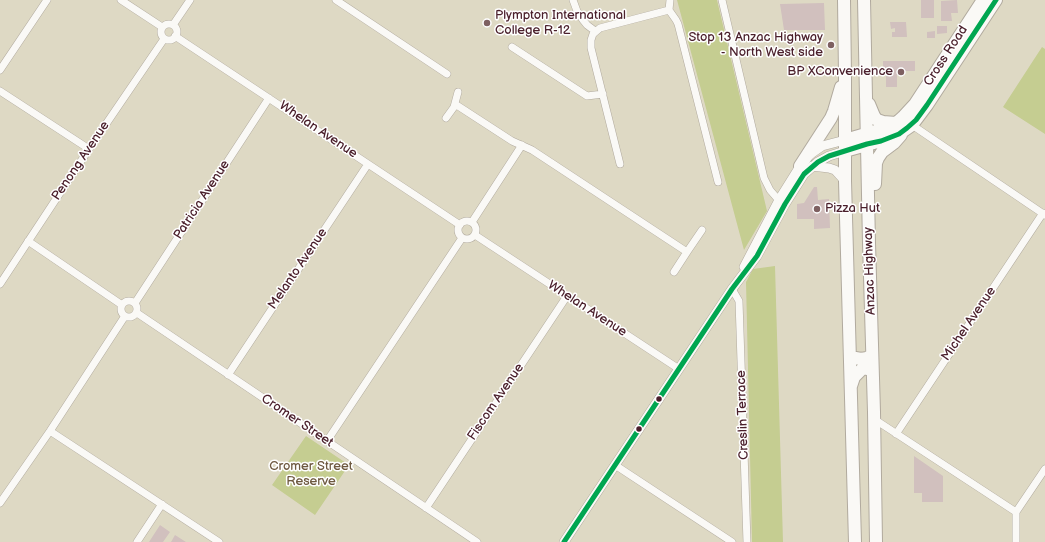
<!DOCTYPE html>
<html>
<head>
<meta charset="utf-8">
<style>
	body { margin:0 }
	canvas { display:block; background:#ded9c4 }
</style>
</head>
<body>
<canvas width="1045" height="542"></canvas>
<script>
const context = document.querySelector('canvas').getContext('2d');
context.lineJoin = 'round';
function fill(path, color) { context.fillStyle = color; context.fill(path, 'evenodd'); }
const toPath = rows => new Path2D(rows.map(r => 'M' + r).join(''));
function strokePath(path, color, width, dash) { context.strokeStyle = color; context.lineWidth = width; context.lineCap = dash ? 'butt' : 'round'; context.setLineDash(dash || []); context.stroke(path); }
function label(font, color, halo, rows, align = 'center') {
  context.font = font + ' "Balsamiq Sans",sans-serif'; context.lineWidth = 3; context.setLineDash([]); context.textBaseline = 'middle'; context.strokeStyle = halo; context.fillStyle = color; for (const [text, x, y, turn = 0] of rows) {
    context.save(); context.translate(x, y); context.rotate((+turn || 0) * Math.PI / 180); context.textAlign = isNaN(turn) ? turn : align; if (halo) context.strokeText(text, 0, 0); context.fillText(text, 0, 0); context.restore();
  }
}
fill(toPath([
	[677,0,717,0,767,211,744,250],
	[1042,47,1045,49,1045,134,1003,107],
	[775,266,783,542,752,542,746,282,753,269],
	[306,436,349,465,315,515,272,485]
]), '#c5cd91');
fill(toPath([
	[921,0,934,0,934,18,921,18],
	[957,0,958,13,951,13,952,21,941,21,941,1],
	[824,3,825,30,784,30,780,4],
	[890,22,906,22,907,37,892,37,892,32,895,32,895,28,891,29],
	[937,26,947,26,947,33,937,34],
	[935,31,935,38,927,38,927,32],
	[883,61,915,61,915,71,897,71,897,87,886,87,886,71,883,71],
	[814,187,817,187,818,200,829,199,830,228,814,229,814,219,797,219,797,204,804,203],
	[914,456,943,476,943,502,922,502,922,493,914,493],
	[160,525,170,532,163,542,149,542],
	[175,535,186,542,171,542]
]), '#d1c0be');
const street = toPath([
	[121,0,162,27],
	[336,0,447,74],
	[573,0,577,11,583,20,587,25,595,31],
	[670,0,669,10,676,20,678,24,718,182],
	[722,0,764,178,770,190,776,197,782,202],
	'161 32a8 8 0 1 1 16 0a8 8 0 1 1-16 0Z',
	[173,25,190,0],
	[175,36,460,225],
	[512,47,587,96,603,94],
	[0,70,47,0],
	[0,91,89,149],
	[455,104,512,141,532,150,687,252,702,230],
	[446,118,454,107,458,92],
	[912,125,1045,215],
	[620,164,591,48,591,40,593,34,600,28,669,10],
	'458 230a9 9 0 1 1 18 0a9 9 0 1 1-18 0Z',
	[472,222,522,145],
	[475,235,679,369],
	[28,241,122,305],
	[674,272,687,252],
	[0,284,89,149,164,39],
	[732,289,739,301,747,542],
	'121 309a8 8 0 1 1 16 0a8 8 0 1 1-16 0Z',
	[135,303,269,98],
	[137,313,477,542],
	[228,375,368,164],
	[874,419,1016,512],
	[50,431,219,542],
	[896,434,1043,213],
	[327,441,462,238],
	[615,465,729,540,732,542],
	[0,503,50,431,125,316],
	[426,508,567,296],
	[137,542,162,504],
	[1016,542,1016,512,1045,469]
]);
const secondary = toPath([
	[812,166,829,168,835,170,845,181],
	[744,267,779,200,804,160,812,153,822,146,845,140],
	[564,542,732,289,757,256,785,204,804,174,818,162,829,156,845,151]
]);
const highway = toPath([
	[844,0,845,75,845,181,855,542],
	[864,0,869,243,874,412,876,542],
	[869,104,874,116,877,120,883,122,896,123],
	[845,140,893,126,903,117,915,104,983,0],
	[845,151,881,141,899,134,912,125,927,105,996,0],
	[800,166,831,118,834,111,841,87],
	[875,184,876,163,878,158,882,152,894,143,901,135],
	[850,357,861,359,867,358,872,355],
	[851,386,854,377,863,368,868,369,872,371]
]);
strokePath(street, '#b1aa9e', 8);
strokePath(secondary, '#b1aa9e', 10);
strokePath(highway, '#b1aa9e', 14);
strokePath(street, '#faf9f6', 7);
strokePath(secondary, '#faf9f6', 9);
strokePath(highway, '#faf9f6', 12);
strokePath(toPath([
	[564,542,732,289,757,256,785,204,804,174,818,162,829,156,867,144,881,141,899,134,907,128,916,120,927,105,996,0]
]), '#00a651', 5);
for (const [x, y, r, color] of [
	[487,23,4,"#7e6061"],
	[831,45,4,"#7e6061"],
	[901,72,4,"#7e6061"],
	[817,209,4,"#7e6061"],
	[659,399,3.5,"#4a1f2b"],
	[639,429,3.5,"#4a1f2b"]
]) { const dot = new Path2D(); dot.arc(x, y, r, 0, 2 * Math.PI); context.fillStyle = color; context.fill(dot); strokePath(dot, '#fff', 1.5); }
label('13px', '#4a1f2b', '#fff', [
	["Plympton International",495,16],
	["College R-12",495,31],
	["Stop 13 Anzac Highway",823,38,"right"],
	["- North West side",823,53,"right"],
	["BP XConvenience",893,72,"right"],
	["Pizza Hut",825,209]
], 'left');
label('13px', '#4a1f2b', '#fff', [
	["Cross Road",946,56,-57],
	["Whelan Avenue",318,130,34],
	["Penong Avenue",81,161,-56],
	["Patricia Avenue",202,200,-57],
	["Melanto Avenue",298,269,-56],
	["Anzac Highway",870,271,-92],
	["Whelan Avenue",587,309,33],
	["Michel Avenue",969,324,-56],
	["Fiscom Avenue",496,402,-56],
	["Creslin Terrace",743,415,-92],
	["Cromer Street",297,421,34]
]);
label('13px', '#6e5940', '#fff', [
	["Cromer Street",311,467],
	["Reserve",311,482]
]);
</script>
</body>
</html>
